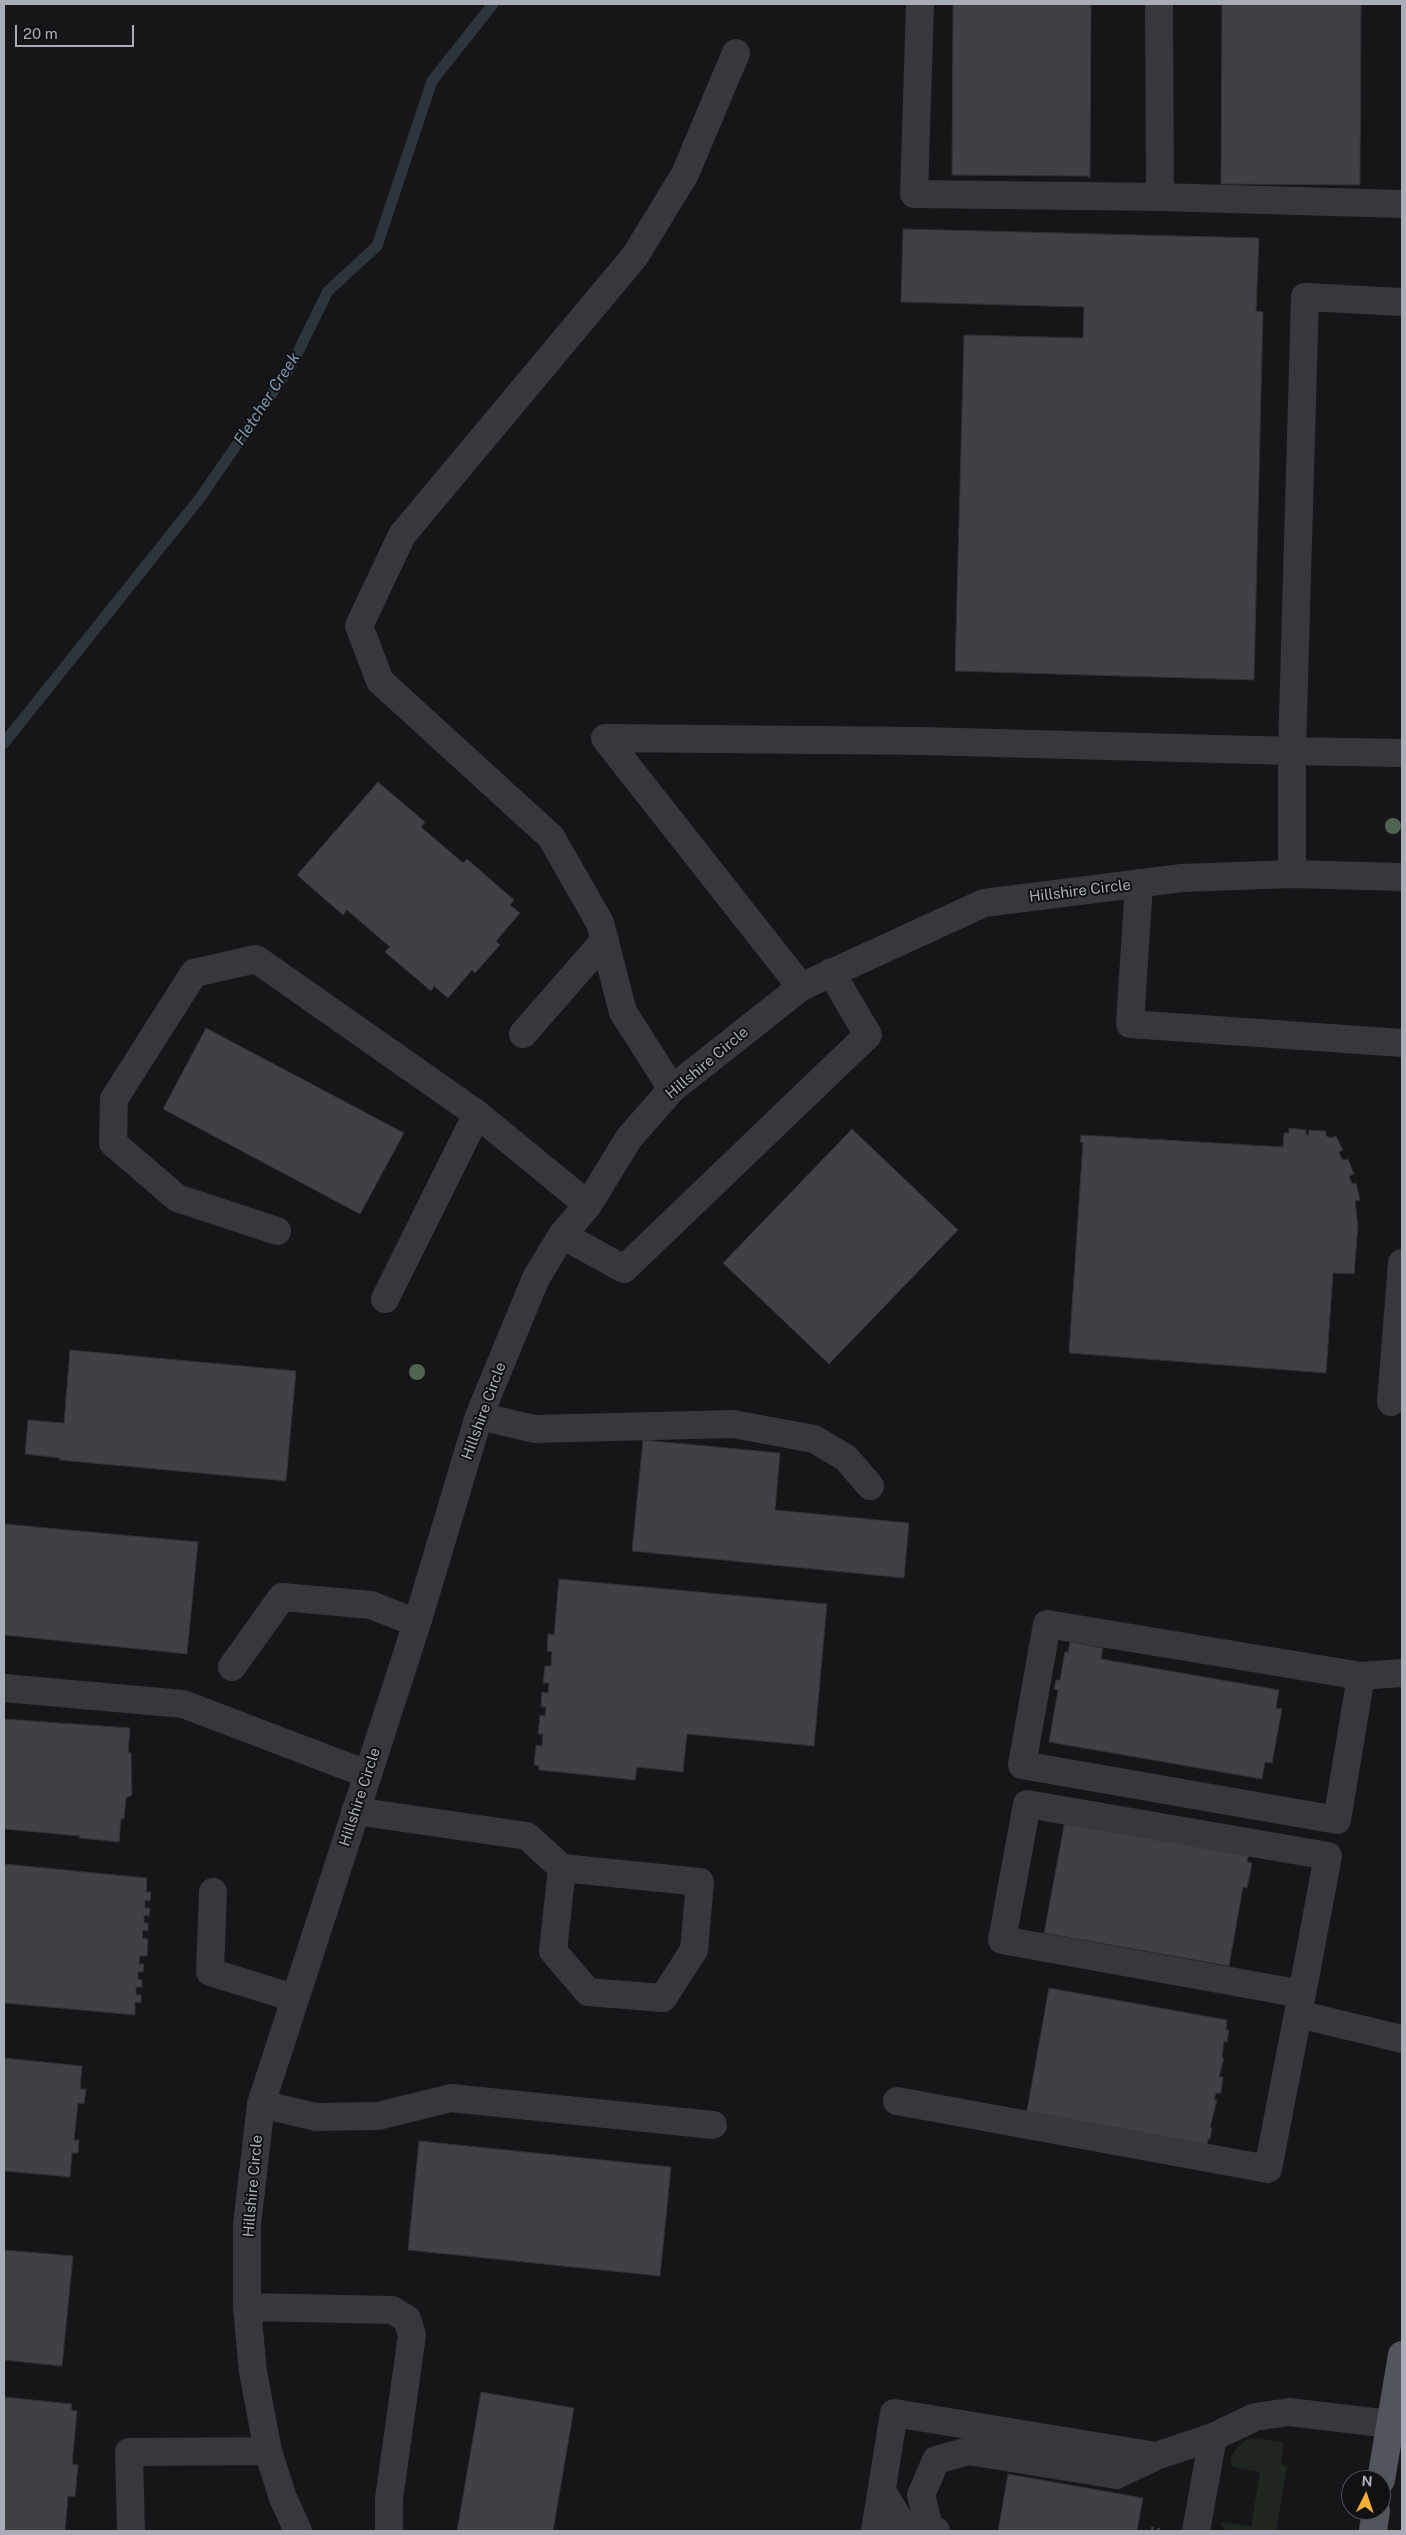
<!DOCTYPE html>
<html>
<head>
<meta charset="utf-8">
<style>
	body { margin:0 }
	#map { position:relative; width:1406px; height:2535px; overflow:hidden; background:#161618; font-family:"Public Sans",sans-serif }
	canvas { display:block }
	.frame { position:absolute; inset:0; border:5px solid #a8adb8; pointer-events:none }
	.north { position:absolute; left:1341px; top:2470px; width:50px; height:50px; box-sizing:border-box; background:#111113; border:1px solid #4d4f55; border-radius:50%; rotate:4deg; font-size:14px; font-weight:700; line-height:20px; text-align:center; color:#a8adb8 }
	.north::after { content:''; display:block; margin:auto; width:18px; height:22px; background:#f2b134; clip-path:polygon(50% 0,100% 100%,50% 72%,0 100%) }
	.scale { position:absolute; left:15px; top:25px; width:119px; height:22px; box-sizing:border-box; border:2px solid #a8adb8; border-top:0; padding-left:6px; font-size:15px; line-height:18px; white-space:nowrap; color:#a8adb8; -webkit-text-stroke:4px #111113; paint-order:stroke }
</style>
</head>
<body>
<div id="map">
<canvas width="1406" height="2535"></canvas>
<div class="frame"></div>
<div class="north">N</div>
<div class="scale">20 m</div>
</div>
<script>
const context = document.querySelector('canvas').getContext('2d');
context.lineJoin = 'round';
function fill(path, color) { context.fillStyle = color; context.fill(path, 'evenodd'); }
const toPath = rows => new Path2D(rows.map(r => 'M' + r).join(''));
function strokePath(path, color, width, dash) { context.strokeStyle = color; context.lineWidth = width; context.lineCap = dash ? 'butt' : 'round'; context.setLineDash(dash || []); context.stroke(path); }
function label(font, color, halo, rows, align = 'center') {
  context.font = font + ' "Public Sans",sans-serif'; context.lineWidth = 4; context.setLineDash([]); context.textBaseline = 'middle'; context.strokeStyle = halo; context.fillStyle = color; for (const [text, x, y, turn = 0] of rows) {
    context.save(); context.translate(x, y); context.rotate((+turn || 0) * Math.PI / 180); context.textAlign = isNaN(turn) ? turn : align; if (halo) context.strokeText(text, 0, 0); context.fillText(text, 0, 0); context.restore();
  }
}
fill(toPath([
	[1256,2438,1284,2443,1281,2463,1287,2467,1276,2531,1227,2531,1220,2524,1223,2522,1251,2526,1260,2472,1233,2467,1231,2464,1231,2457,1237,2448,1246,2440]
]), '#1e261f');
strokePath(toPath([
	[4,743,200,498,291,366,328,291,377,246,432,81,493,4]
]), '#2c353c', 11);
const building = toPath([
	[953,4,1091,4,1090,178,1087,176,952,175,953,4],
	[1222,4,1361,4,1360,185,1221,184,1222,4],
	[903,229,1259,238,1256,311,1263,312,1254,680,955,671,964,335,1083,338,1084,307,901,302,903,229],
	[378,782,425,822,421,827,463,863,467,859,514,900,510,905,520,913,496,941,500,945,475,973,472,970,448,998,434,986,431,991,385,952,390,947,347,910,343,915,297,875,378,782],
	[206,1028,404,1133,360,1214,163,1109,206,1028],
	[1289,1128,1306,1130,1306,1135,1309,1135,1309,1130,1326,1131,1326,1136,1331,1138,1336,1136,1343,1150,1339,1152,1341,1157,1343,1160,1348,1159,1354,1174,1349,1176,1352,1184,1356,1183,1360,1200,1355,1201,1358,1226,1354,1274,1333,1273,1326,1373,1069,1353,1083,1142,1080,1142,1081,1135,1283,1147,1284,1133,1289,1133,1289,1128],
	[852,1129,958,1230,829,1364,723,1263,852,1129],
	[70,1350,296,1371,286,1481,59,1460,60,1458,25,1454,28,1420,64,1423,70,1350],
	[643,1440,780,1453,775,1510,909,1523,904,1578,632,1551,643,1440],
	[4,1524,198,1542,187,1654,4,1635,4,1524],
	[559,1579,827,1604,814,1746,687,1734,683,1772,637,1767,635,1780,539,1770,539,1766,534,1765,536,1745,542,1746,543,1734,538,1734,540,1715,545,1716,546,1707,541,1707,542,1692,548,1693,549,1683,543,1683,545,1666,551,1666,552,1652,547,1651,548,1634,554,1635,559,1579],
	[1070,1642,1103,1648,1101,1659,1279,1690,1276,1708,1282,1709,1272,1763,1265,1762,1262,1779,1049,1742,1058,1690,1054,1689,1056,1680,1060,1680,1065,1652,1068,1652,1070,1642],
	[4,1719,130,1728,128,1752,131,1753,132,1795,126,1798,124,1819,121,1819,119,1842,79,1838,80,1836,4,1829,4,1719],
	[1065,1821,1249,1854,1247,1862,1252,1863,1247,1888,1243,1887,1229,1966,1044,1933,1065,1821],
	[4,1864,147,1878,146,1892,151,1892,150,1901,145,1900,145,1908,150,1908,149,1916,144,1915,144,1923,148,1923,148,1931,143,1930,142,1938,148,1939,147,1956,140,1956,139,1964,144,1964,143,1972,138,1972,138,1979,142,1980,142,1987,136,1987,136,1995,141,1995,141,2003,135,2002,135,2015,4,2003,4,1864],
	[1049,1988,1227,2020,1226,2030,1229,2030,1227,2042,1224,2041,1222,2058,1224,2058,1219,2077,1223,2077,1221,2093,1216,2093,1214,2100,1217,2100,1210,2127,1212,2128,1210,2139,1208,2139,1207,2147,1026,2116,1049,1988],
	[4,2058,82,2066,80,2089,86,2089,84,2104,78,2103,74,2140,79,2140,78,2153,72,2153,70,2177,4,2171,4,2058],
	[419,2141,671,2167,660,2276,408,2250,419,2141],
	[4,2250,73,2256,62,2366,4,2360,4,2250],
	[481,2392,574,2408,553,2531,457,2531,481,2392],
	[4,2397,72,2404,71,2410,77,2411,72,2464,78,2465,75,2497,68,2496,65,2531,4,2531,4,2397],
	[1008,2474,1143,2498,1137,2531,998,2531,1008,2474]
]);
fill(building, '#404145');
strokePath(building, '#303034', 1);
strokePath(toPath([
	[1151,2528,1161,2530]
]), '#3d3f44', 3, [2.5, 4]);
strokePath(toPath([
	[920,4,914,194,1160,197,1402,204],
	[1159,4,1160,197],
	[1402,302,1305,297,1292,751,1402,753],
	[1139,883,1130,1024,1402,1043],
	[801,987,605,738,922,741,1292,751,1292,874],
	[523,1034,605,940],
	[672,1089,623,1012,600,923,551,837,380,681,359,626,402,535,635,256,685,174,736,53],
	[277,1231,177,1198,113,1143,114,1099,194,973,256,959,477,1114,588,1205],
	[562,1235,624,1269,868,1035,831,972],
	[385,1299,477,1114],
	[1391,1402,1402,1263],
	[479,1416,534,1429,733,1424,814,1439,846,1458,870,1486],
	[232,1667,282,1597,371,1605,417,1623],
	[1361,1676,1337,1820,1022,1765,1047,1624,1361,1676,1402,1673],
	[4,1688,183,1704,367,1774],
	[355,1811,527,1836,562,1868,553,1951,588,1992,663,1998,694,1950,700,1882,562,1868],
	[213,1892,210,1972,294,1998],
	[1302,1994,1002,1940,1027,1804,1328,1856,1302,1994,1298,2014,1402,2039],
	[897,2101,1268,2169,1298,2014],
	[261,2104,316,2117,378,2116,451,2098,713,2125],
	[247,2307,392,2310,407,2319,412,2335,389,2499,389,2531],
	[882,2491,906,2531],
	[131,2531,129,2452,268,2451],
	[298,2531,283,2498,268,2451,253,2372,247,2307,247,2225,261,2104,417,1623,479,1416,536,1278,562,1235,588,1205,629,1138,672,1089,801,987,984,903,1182,878,1292,874,1402,877],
	[875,2531,894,2413,1156,2456,1213,2437],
	[936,2531,929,2527,921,2495,936,2460,969,2451,1116,2475,1156,2456],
	[1196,2531,1213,2437,1255,2417,1289,2412,1390,2424]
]), '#37383d', 28);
strokePath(toPath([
	[1381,2480,1402,2355],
	[1373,2531,1376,2510]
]), '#53555c', 28);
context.fillStyle = '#506452';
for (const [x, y] of [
	[1393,826],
	[417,1372]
]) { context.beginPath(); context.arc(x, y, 8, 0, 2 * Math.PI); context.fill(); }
label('15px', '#a8adb8', '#111113', [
	["Hillshire Circle",1080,891,-7],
	["Hillshire Circle",707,1063,-40],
	["Hillshire Circle",484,1411,-70],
	["Hillshire Circle",360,1797,-72],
	["Hillshire Circle",253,2186,-85]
]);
label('italic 16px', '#7f9bb3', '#111113', [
	["Fletcher Creek",267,399,-57]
]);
</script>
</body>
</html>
